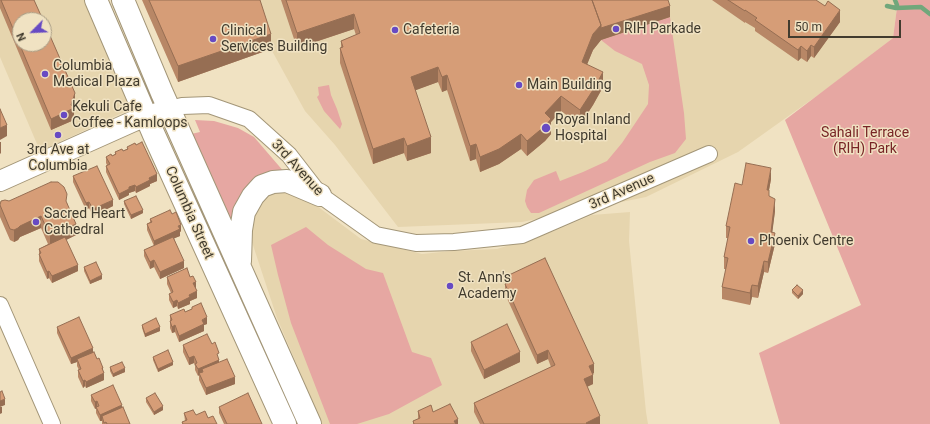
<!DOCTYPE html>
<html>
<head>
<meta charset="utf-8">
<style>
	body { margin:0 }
	#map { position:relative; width:930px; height:424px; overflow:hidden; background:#f0e2c2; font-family:Roboto,sans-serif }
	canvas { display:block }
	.north { position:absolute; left:12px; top:12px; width:40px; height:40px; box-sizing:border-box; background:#f0e2c2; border:1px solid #aa9f87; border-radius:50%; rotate:246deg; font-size:11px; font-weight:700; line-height:16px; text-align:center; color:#413b2e }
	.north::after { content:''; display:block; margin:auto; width:14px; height:18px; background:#674ac3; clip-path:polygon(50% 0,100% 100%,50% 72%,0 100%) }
	.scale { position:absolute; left:788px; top:20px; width:113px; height:18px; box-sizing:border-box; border:2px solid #413b2e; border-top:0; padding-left:5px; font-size:12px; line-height:14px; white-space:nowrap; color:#413b2e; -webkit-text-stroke:3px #f0e2c2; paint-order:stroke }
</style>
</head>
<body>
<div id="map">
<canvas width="930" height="424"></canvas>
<div class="north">N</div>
<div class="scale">50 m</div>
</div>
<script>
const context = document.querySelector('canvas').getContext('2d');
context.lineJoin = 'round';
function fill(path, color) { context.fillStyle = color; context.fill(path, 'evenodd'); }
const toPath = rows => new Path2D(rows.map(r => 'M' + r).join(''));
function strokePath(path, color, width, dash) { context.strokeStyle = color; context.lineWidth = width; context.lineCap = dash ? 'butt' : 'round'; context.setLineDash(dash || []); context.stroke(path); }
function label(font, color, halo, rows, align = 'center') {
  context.font = font + ' Roboto,sans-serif'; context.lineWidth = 3; context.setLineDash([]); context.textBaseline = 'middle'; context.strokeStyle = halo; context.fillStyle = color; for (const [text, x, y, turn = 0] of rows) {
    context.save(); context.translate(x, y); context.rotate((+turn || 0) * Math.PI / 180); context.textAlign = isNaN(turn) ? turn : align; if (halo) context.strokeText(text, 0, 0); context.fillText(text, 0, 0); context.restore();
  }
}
fill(toPath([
	[0,0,86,0,133,108,40,151,0,57],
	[20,20,44,20,44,44,20,44],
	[255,0,898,0,893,38,832,85,738,152,646,197,522,222,398,227,335,145,305,111,271,49],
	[270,189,286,189,305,197,361,239,422,254,452,251,497,249,554,231,592,215,630,212,629,241,646,412,648,424,322,424,277,318,247,227,256,207]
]), '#e6d5ae');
fill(toPath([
	[898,0,930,0,930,424,780,424,759,353,861,305,785,120,893,38],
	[670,17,684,113,686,139,675,153,650,162,539,213,531,213,527,207,525,201,527,190,534,180,556,171,560,181,583,172,607,161,622,143,648,104,649,85,642,64,615,51,601,40],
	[329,85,331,95,337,109,342,124,340,129,324,111,317,97,319,95,318,87],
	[195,120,214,121,238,128,254,137,285,173,231,225,191,134,200,132],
	[306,227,328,245,366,269,383,273,412,352,431,358,442,385,389,414,357,424,330,424,291,323,278,275,271,245]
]), '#e6a7a2');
strokePath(toPath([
	[895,0,897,5,896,8],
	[887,6,896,8,921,7,930,14]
]), '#71a77b', 4.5);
const minor = toPath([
	[169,109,182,106,209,105,249,119,289,155,320,195,376,235,416,243,454,242,522,235,709,154],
	[0,305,52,424]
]);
const tertiary = toPath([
	[0,181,134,121,169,109]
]);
const secondary = toPath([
	[96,0,154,135,285,424],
	[123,0,162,93,310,424],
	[240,261,241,230,244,212,253,196,262,186,273,182,287,181,320,195]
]);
strokePath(minor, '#a39678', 18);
strokePath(tertiary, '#a39678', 22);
strokePath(secondary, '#a39678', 24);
strokePath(minor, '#fff', 16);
strokePath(tertiary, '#fff', 20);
strokePath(secondary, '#fff', 22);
fill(toPath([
	[0,0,34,0,75,104,74,109,74,120,51,130,0,8],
	[142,0,260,0,271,49,178,82],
	[281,0,668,0,670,17,601,40,593,50,587,64,603,87,593,105,580,125,561,111,551,122,551,134,545,141,527,156,521,149,499,164,480,172,476,159,470,161,447,90,442,92,438,82,415,90,431,153,407,161,404,153,373,164,340,63,340,48,341,48,341,41,356,35,354,29,297,48],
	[712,0,816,0,840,22,814,58,811,56,807,62,801,58,798,61,755,31,755,28,745,22,745,23],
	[127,147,157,181,150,184,150,186,136,193,135,191,129,193,129,195,119,200,106,172,106,166,107,165,106,163,106,157,112,156,115,154,115,152,123,151,127,149],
	[73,176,113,206,93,216,89,208,86,210,73,182],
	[771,179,769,190,769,196,775,211,772,232,775,244,768,273,764,272,758,298,752,297,750,305,722,299,722,287,726,269,724,269,724,257,728,238,726,238,726,226,742,185],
	[9,201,67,203,76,235,66,240,78,271,52,283,49,278,47,279,39,261,39,249,48,244,41,228,20,237,18,240,14,242,10,240,0,217,0,205],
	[124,201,143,213,131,219,124,204],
	[150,219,181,231,180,232,180,236,174,238,184,268,160,279,154,267,150,269,144,256,144,250,154,246,147,230,147,224,150,222],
	[84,267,102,279,90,284,84,271],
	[509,275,594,373,593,374,593,384,587,387,600,424,480,424,474,412,474,403,551,367,548,359,537,364,505,294,505,284,509,283],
	[167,277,196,288,197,298,190,301,190,304,178,309,177,306,173,308,169,300,169,294,171,293,167,284],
	[792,290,803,294,798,299,792,293],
	[192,307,207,324,204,325,204,331,179,342,175,332,172,333,170,328,170,315,185,312,192,309],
	[142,325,160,331,145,337,142,328],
	[57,327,93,352,103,371,104,380,86,388,85,386,83,388,78,377,78,370,79,370,77,366,77,362,71,364,57,333],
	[471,342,520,362,484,379,471,351],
	[183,345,219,359,219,362,235,384,206,395,199,380,199,375,198,376,195,370,195,366,194,363,189,365,183,352],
	[153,357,173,365,158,372,153,360],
	[110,367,125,372,113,377,110,371],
	[91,395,122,407,130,424,102,424,102,421,100,421,96,413,96,408,95,409,91,401],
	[146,398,163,410,154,415,146,402],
	[219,407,262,424,224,424,219,413],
	[418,411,433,412,458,424,413,424,413,421,418,419],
	[184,413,196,415,208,418,217,424,182,424,182,422,185,421]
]), '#b88766');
fill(toPath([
	[670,6,670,17,601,40,593,50,582,77,582,62,593,34,601,25],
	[840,10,840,22,814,58,814,47],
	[354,14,354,29,297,48,297,33],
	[271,34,271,49,178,82,178,66],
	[811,45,811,56,807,62,807,51],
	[801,46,801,58,798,61,798,50],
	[438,67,438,82,411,92,411,77],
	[603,72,603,87,593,105,580,125,580,110],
	[447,75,447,90,442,92,442,77],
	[75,93,75,104,74,109,74,120,51,130,51,119,71,105],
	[561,96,561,111,551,122,551,134,545,141,527,156,527,141,545,113],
	[7,125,7,136,0,140,0,128],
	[521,134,521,149,499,164,480,172,480,157],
	[431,137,431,153,407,161,407,146],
	[404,138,404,153,373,164,373,149],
	[0,142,1,142,1,153,0,154],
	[476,144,476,159,470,161,470,146],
	[771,168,771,179,767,201,767,190],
	[157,174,157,181,150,184,150,186,136,193,136,187,149,178],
	[135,185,135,191,129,193,129,195,119,200,119,194,129,187],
	[775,199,775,211,771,243,771,232],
	[113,200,113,206,93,216,93,209],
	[89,202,89,208,86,210,86,203],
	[143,210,143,213,131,219,131,215],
	[41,216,41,228,20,237,18,240,14,242,14,230,20,226],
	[76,224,76,235,50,248,50,236],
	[181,225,181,231,180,232,180,236,154,247,154,241],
	[775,233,775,244,768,273,768,262],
	[154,260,154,267,150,269,150,262],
	[184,261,184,268,160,279,160,272],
	[764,261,764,272,758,298,758,286],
	[78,265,78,271,52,283,52,276],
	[49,271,49,278,47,279,47,272],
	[102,275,102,279,90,284,90,281],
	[196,282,196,288,193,290,193,283],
	[752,285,752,297,750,305,750,293],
	[803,290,803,294,798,299,798,296],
	[197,291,197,298,190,301,190,304,178,309,178,303,189,295],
	[177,300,177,306,173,308,173,302],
	[207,317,207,324,204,325,204,331,179,342,179,336,202,320],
	[175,325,175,332,172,333,172,327],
	[160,327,160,331,145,337,145,334],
	[93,348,93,354,77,359,77,362,71,364,71,358],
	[548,350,548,359,537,364,537,355],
	[520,352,520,362,484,379,484,370],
	[194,356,194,363,189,365,189,358],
	[219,360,219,366,203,372,202,369,202,374,199,373,199,375,198,376,198,369],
	[173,362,173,365,158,372,158,369],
	[594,364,594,373,589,375,589,366],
	[102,368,103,368,103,374,104,373,104,380,86,388,86,382],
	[125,368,125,372,113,377,113,374],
	[593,375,593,384,584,388,584,379],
	[235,377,235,384,206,395,206,388],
	[85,380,85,386,83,388,83,381],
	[5,399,5,405,0,407,0,401],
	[97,401,97,408,95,409,95,402],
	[122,405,122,411,102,416,102,421,100,421,100,415],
	[163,406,163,410,154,415,154,412],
	[0,407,2,407,2,413,0,414],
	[600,416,600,424,586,424,586,423],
	[458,419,458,424,454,424,454,421]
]), '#966e53');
const building = toPath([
	[1,0,34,0,43,20,20,20,20,44,44,44,44,22,75,93,71,105,74,108,51,119,1,0],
	[149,0,260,0,271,34,178,66,149,0],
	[286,0,592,0,601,25,593,34,582,62,603,72,593,90,580,110,561,96,545,113,551,119,545,126,527,141,521,134,499,149,480,157,476,144,470,146,447,75,442,77,438,67,411,77,431,137,407,146,404,138,373,149,340,48,343,47,341,41,360,33,354,14,297,33,286,0],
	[592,0,668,0,670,6,601,28,601,25,592,0],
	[728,0,816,0,825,6,828,1,840,10,814,47,811,45,807,51,801,46,798,50,755,20,757,18,745,10,745,11,728,0],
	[0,109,7,125,0,128,0,109],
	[142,142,157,174,149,178,150,180,136,187,135,185,129,187,129,189,119,194,106,166,110,164,106,157,111,154,112,156,116,154,115,152,122,149,123,151,128,149,127,147,135,143,136,145,142,142],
	[746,163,771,168,767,190,769,190,769,196,775,199,771,232,775,233,768,262,764,261,758,286,752,285,750,293,722,287,728,258,724,257,730,227,726,226,735,183,742,185,746,163],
	[97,166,113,200,93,209,89,202,86,203,73,176,97,166],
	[51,182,58,182,64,187,67,194,66,201,76,224,50,236,41,216,20,226,18,228,14,230,10,229,0,205,1,201,5,200,9,201,51,182],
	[136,196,143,210,131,215,124,201,136,196],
	[170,210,172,214,176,212,181,225,178,226,180,229,154,241,147,224,152,222,150,219,170,210],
	[65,237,78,265,52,276,49,271,47,272,39,254,41,253,39,249,65,237],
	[173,237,184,261,160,272,154,260,150,262,144,250,173,237],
	[545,258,594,364,589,366,593,375,584,379,600,416,586,423,587,424,484,424,474,403,555,365,548,350,537,355,505,284,512,281,509,275,545,258],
	[96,262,102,275,90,281,84,267,96,262],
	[187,268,190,277,193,276,196,282,193,283,197,291,189,295,190,297,178,303,177,300,173,302,169,294,173,292,167,277,187,268],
	[797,285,803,290,798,296,792,290,797,285],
	[201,303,207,317,202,320,204,324,179,336,175,325,172,327,170,321,172,320,170,315,184,309,185,312,192,309,192,307,201,303],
	[79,317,93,348,71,358,57,327,79,317],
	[156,318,160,327,145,334,142,325,156,318],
	[507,324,520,352,484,370,471,342,507,324],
	[207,334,212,344,215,342,219,353,217,354,219,360,198,369,195,364,197,363,194,356,189,358,183,345,207,334],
	[168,350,173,362,158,369,153,357,168,350],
	[94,352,97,359,99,358,103,368,102,368,104,373,86,382,85,380,83,381,78,370,81,369,77,359,94,352],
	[227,359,235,377,206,388,199,373,203,372,202,369,227,359],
	[122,362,125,368,113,374,110,367,122,362],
	[113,385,122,405,100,415,96,407,99,406,97,401,95,402,91,395,113,385],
	[2,391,5,399,0,401,0,392,2,391],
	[155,393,163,406,154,412,146,398,155,393],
	[248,393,262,424,227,424,219,407,248,393],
	[450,404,458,419,454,421,456,424,414,424,413,421,420,418,418,411,431,405,433,412,450,404],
	[123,407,130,424,107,424,106,422,104,423,102,416,123,407],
	[193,410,196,415,205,411,208,418,213,416,217,424,183,424,182,422,187,420,184,413,193,410]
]);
fill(building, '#d69d77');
strokePath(building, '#966e53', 1);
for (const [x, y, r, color] of [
	[616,29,4,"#674ac3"],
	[395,30,4,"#674ac3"],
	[213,39,4,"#674ac3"],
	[45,74,4,"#674ac3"],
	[519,85,4,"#674ac3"],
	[64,115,4,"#674ac3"],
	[546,128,5,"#674ac3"],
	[58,135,4,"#674ac3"],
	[36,222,4,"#674ac3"],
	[751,241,4,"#674ac3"],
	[450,286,4,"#674ac3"]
]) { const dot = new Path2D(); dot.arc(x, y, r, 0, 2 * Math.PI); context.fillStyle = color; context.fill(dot); strokePath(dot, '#f0e2c2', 1.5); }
label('14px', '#413b2e', '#f0e2c2', [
	["RIH Parkade",624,29],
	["Cafeteria",403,30],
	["Clinical",221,31],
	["Services Building",221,47],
	["Columbia",53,66],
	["Medical Plaza",53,82],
	["Main Building",527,85],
	["Kekuli Cafe",72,107],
	["Coffee - Kamloops",72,123],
	["Royal Inland",555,120],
	["Hospital",555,136],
	["3rd Ave at",58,150,"center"],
	["Columbia",58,166,"center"],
	["Sacred Heart",44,214],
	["Cathedral",44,230],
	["Phoenix Centre",759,241],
	["St. Ann's",458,278],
	["Academy",458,294]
], 'left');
label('14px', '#782526', '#f0e2c2', [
	["Sahali Terrace",865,133],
	["(RIH) Park",865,149]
]);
label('14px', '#413b2e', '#f0e2c2', [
	["3rd Avenue",297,168,48],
	["3rd Avenue",622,192,-24],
	["Columbia Street",189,213,66]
]);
</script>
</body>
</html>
